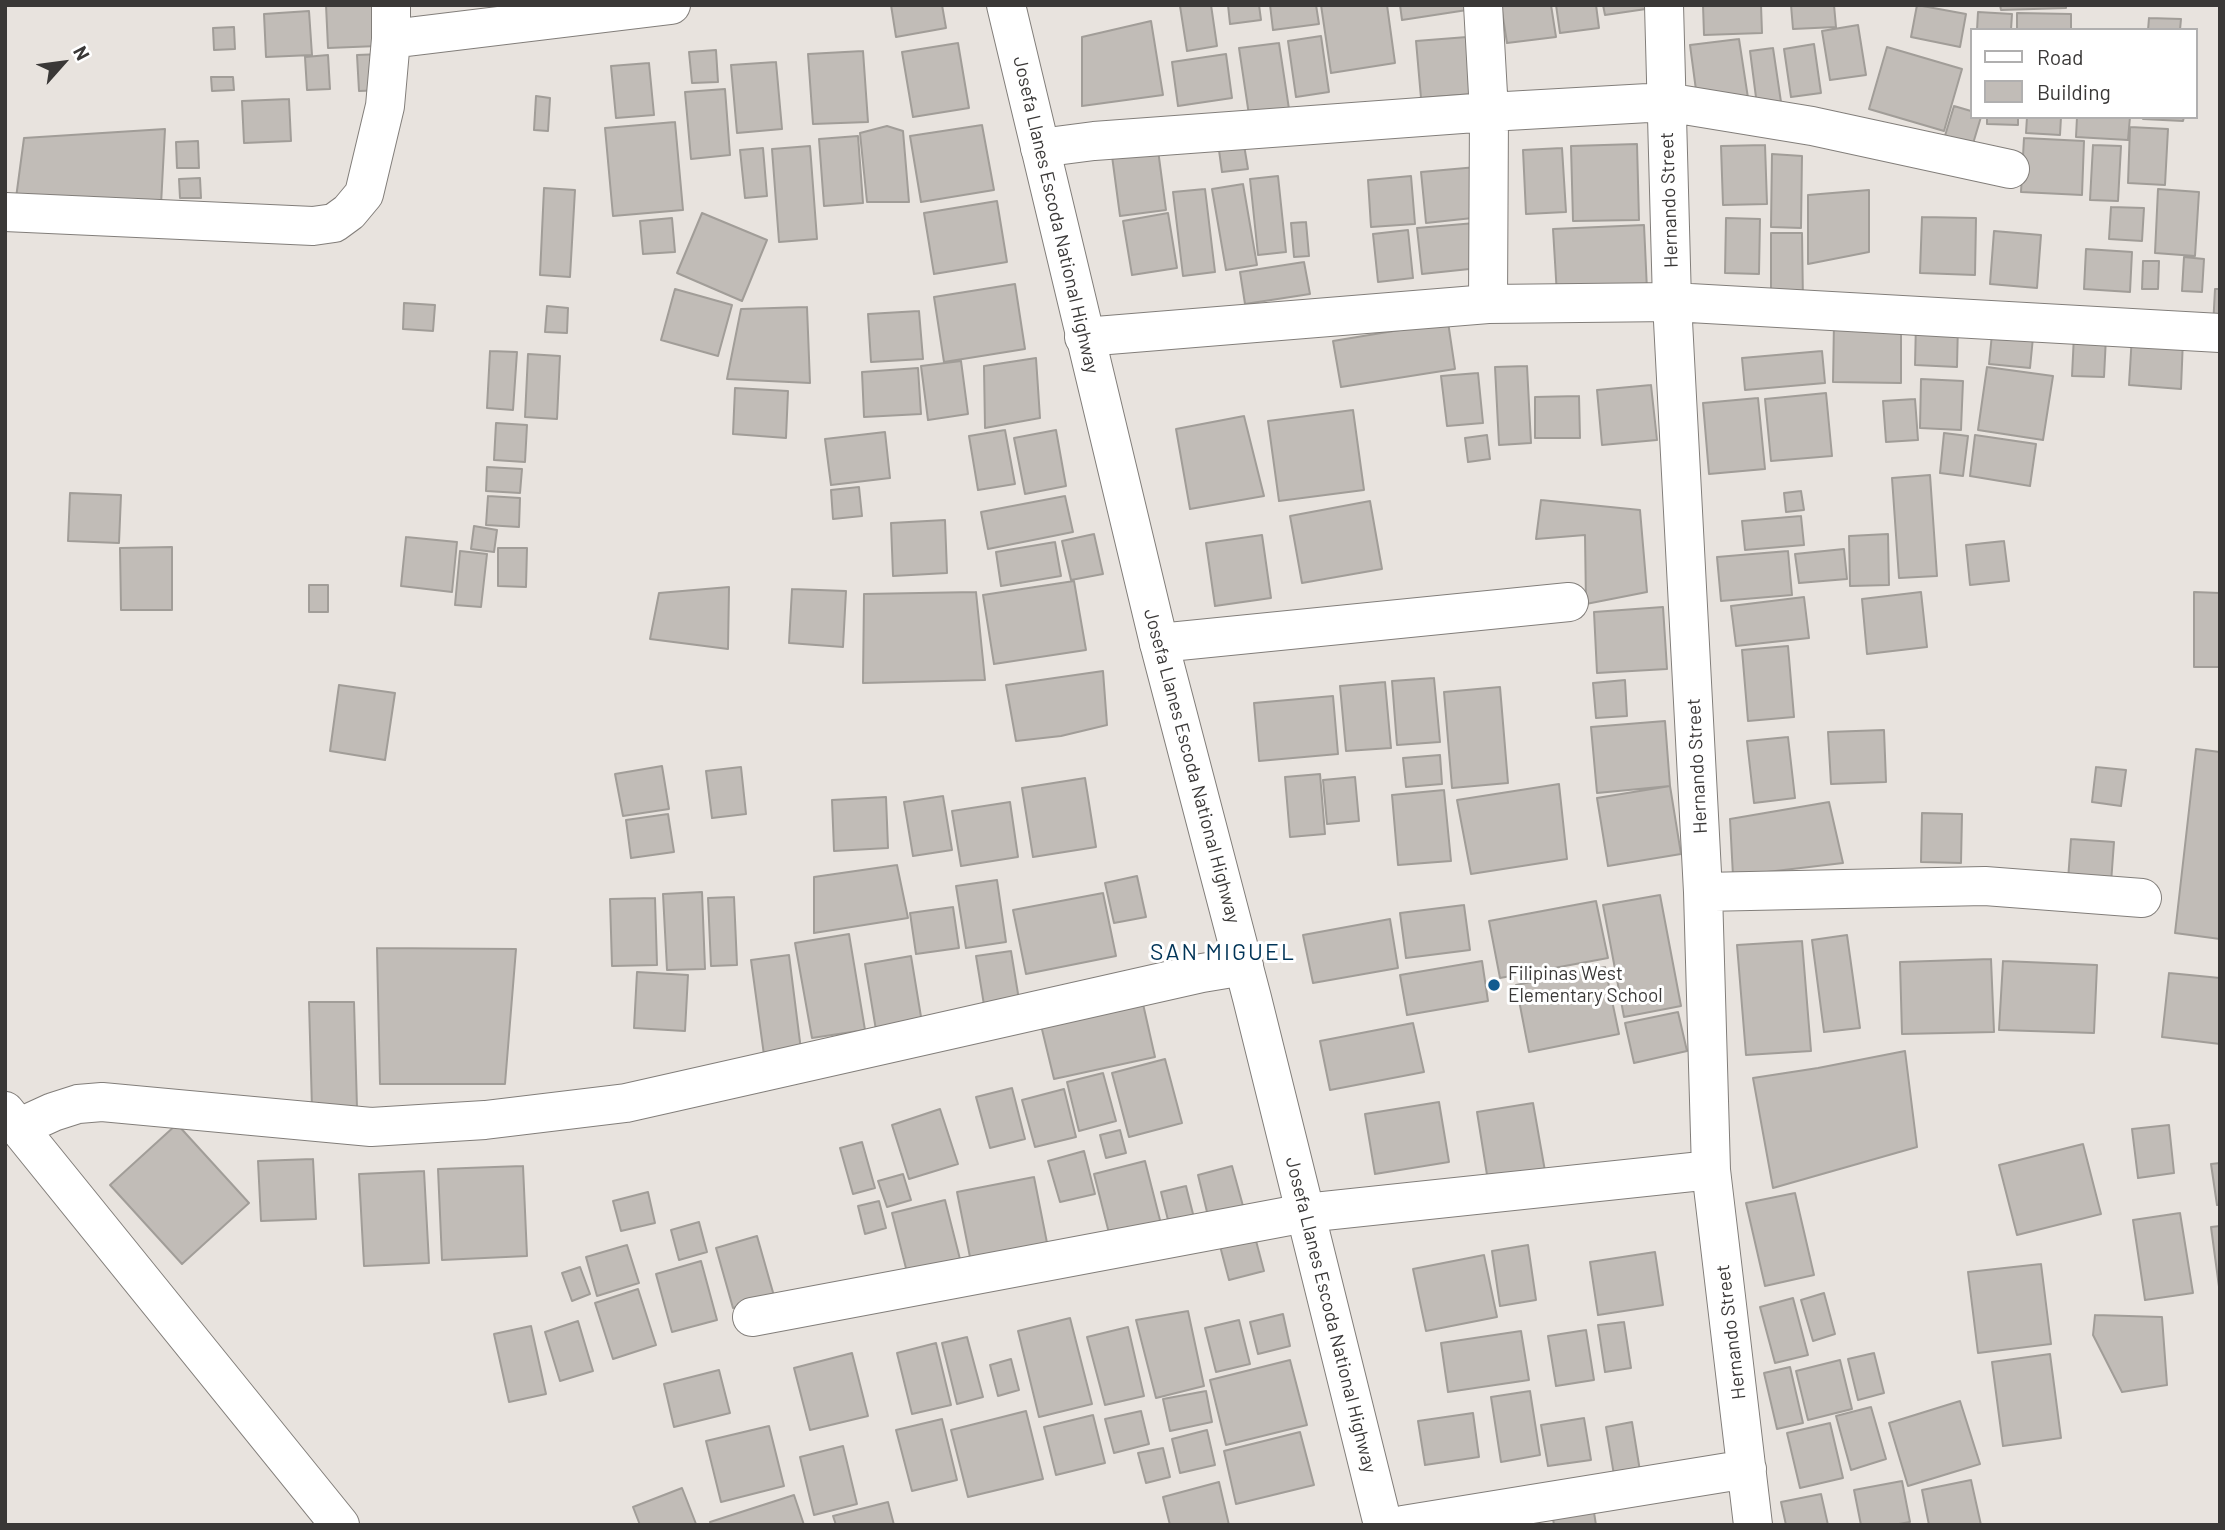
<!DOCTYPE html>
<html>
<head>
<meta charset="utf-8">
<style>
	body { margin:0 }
	#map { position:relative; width:2225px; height:1530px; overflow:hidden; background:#e8e3de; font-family:Barlow,sans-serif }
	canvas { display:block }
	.frame { position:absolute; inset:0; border:7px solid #3a3837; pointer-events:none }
	.legend { position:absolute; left:1970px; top:28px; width:228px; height:91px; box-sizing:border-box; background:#fff; border:2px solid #b0afaf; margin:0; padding:9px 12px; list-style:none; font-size:21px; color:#3a3837 }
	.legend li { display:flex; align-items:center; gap:14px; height:35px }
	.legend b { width:35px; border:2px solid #b0afaf }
	.north { position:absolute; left:28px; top:28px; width:70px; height:70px; -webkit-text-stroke:5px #fff; paint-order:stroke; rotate:62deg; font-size:19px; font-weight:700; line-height:28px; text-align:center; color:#3a3837 }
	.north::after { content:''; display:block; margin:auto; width:24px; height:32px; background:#3a3837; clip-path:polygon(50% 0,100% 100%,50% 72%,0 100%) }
</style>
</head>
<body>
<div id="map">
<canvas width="2225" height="1530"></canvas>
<div class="frame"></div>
<ul class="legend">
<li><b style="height:9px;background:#fff"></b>Road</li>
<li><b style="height:19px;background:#c1bcb7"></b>Building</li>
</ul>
<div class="north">N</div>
</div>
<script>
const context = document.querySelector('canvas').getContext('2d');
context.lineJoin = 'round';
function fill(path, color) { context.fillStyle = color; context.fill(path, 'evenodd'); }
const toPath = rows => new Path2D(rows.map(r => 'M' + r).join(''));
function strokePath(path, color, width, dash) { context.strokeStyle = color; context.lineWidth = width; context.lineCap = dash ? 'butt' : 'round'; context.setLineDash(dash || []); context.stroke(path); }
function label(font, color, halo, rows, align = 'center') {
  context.font = font + ' Barlow,sans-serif'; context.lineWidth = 6; context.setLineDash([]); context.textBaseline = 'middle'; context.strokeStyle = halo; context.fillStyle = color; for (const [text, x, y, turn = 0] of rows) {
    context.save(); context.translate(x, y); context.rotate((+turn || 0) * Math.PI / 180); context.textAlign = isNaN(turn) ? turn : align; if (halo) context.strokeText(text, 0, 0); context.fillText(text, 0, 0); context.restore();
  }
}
const building = toPath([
	[326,5,376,5,378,46,328,48,326,5],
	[891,5,942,5,946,28,896,37,891,5],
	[1211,5,1217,46,1187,51,1180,6,1211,5],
	[1228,5,1259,5,1261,20,1230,24,1228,5],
	[1270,5,1316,5,1319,24,1273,30,1270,5],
	[1321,5,1387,5,1395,63,1331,73,1321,5],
	[1400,5,1467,5,1467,10,1402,20,1400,5],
	[1501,5,1551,5,1556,37,1507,43,1501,5],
	[1556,5,1596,5,1599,28,1560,33,1556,5],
	[1603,5,1646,5,1646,9,1605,15,1603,5],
	[1703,5,1761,5,1762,33,1704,35,1703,5],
	[1791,5,1834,5,1836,27,1793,29,1791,5],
	[1917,5,1966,14,1960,47,1911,37,1917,5],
	[2000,5,2066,5,2066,8,2001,10,2000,5],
	[309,11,312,55,266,57,264,14,309,11],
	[1978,12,2012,14,2011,30,1977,30,1978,12],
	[2017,13,2071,14,2071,30,2017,30,2017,13],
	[2149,18,2181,19,2180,30,2148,30,2149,18],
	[1151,21,1163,95,1082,106,1082,37,1151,21],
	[1858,25,1866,75,1830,80,1822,31,1858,25],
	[234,27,235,49,214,50,213,28,234,27],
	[1321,36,1329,92,1296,97,1288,41,1321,36],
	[1467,37,1472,94,1421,98,1416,41,1467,37],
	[1739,39,1748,98,1698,105,1690,45,1739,39],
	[958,43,969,108,913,117,902,52,958,43],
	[1279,43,1289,109,1249,115,1239,48,1279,43],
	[1814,44,1821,93,1791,97,1784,49,1814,44],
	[1887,47,1962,69,1944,131,1869,109,1887,47],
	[1773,48,1781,102,1757,105,1750,51,1773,48],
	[716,50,718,82,692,83,689,52,716,50],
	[863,51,868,122,813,124,808,54,863,51],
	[382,54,384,90,359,91,357,55,382,54],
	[1226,54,1232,98,1178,106,1172,62,1226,54],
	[328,55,330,89,307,90,305,57,328,55],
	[776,62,782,129,737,133,731,65,776,62],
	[649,63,654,115,616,118,611,66,649,63],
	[211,77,233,77,234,90,212,91,211,77],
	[725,89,730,155,691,159,685,92,725,89],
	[536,96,550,98,548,131,534,130,536,96],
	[289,99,291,141,244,143,242,101,289,99],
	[1954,106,1971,111,1971,117,1981,117,1969,157,1941,149,1954,106],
	[1987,117,2018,117,2018,125,1987,124,1987,117],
	[2027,117,2061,117,2060,135,2026,133,2027,117],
	[2077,117,2130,117,2128,140,2076,137,2077,117],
	[2143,117,2184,117,2183,121,2143,119,2143,117],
	[675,122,683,210,613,216,605,128,675,122],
	[982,125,994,190,921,202,910,136,982,125],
	[887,126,903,131,909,202,867,202,860,133,887,126],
	[2130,127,2168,129,2165,185,2128,183,2130,127],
	[165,129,161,205,16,198,24,138,165,129],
	[858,136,863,203,824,206,819,139,858,136],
	[2024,138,2084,141,2082,195,2021,192,2024,138],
	[1243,139,1248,169,1222,172,1218,143,1243,139],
	[198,141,199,168,177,168,176,142,198,141],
	[1637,144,1639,220,1573,221,1571,146,1637,144],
	[1765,145,1767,204,1723,205,1721,146,1765,145],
	[2093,145,2121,146,2118,201,2090,200,2093,145],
	[810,146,817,239,779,242,772,149,810,146],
	[763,148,767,196,745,198,740,150,763,148],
	[1562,148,1566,212,1526,214,1523,150,1562,148],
	[1158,150,1166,210,1120,216,1112,156,1158,150],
	[1772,154,1802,156,1801,228,1771,227,1772,154],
	[1477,167,1482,217,1426,223,1421,172,1477,167],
	[1278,176,1286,252,1258,255,1250,179,1278,176],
	[1411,176,1415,224,1371,227,1368,180,1411,176],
	[200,178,201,198,180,198,179,179,200,178],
	[1243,184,1257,265,1226,270,1212,189,1243,184],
	[544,188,575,190,570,277,540,275,544,188],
	[1205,189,1215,272,1183,276,1173,192,1205,189],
	[2158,189,2199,192,2195,256,2155,253,2158,189],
	[1869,190,1869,252,1808,264,1808,195,1869,190],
	[997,201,1007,262,934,274,924,213,997,201],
	[2111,207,2144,208,2142,241,2109,239,2111,207],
	[702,213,767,240,742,301,677,273,702,213],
	[1168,213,1177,268,1132,275,1123,221,1168,213],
	[1922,217,1976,218,1975,275,1920,273,1922,217],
	[672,218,675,252,643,254,640,221,672,218],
	[1726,218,1760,219,1759,274,1725,273,1726,218],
	[1306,222,1309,256,1294,257,1291,223,1306,222],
	[1475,223,1479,268,1422,274,1417,228,1475,223],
	[1644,225,1647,290,1557,295,1553,229,1644,225],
	[1408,230,1413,278,1378,282,1373,234,1408,230],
	[1994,231,2041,235,2037,288,1990,284,1994,231],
	[1771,233,1802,233,1803,303,1771,304,1771,233],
	[2086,249,2132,252,2130,292,2084,289,2086,249],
	[2184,257,2204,259,2202,292,2182,291,2184,257],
	[2143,261,2159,261,2158,289,2142,289,2143,261],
	[1304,262,1310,294,1245,304,1240,272,1304,262],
	[1015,284,1025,349,944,362,934,297,1015,284],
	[675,289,732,305,718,356,661,340,675,289],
	[2215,289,2220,289,2220,327,2213,327,2215,289],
	[404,303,435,305,433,331,403,329,404,303],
	[547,306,568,308,567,333,545,332,547,306],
	[807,307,810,383,727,379,741,309,807,307],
	[919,311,923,359,871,362,868,314,919,311],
	[1834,321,1901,322,1901,383,1833,382,1834,321],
	[1448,322,1455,369,1341,387,1333,341,1448,322],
	[1916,322,1958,323,1957,367,1915,365,1916,322],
	[1993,324,2034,327,2030,368,1989,364,1993,324],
	[2074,335,2106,337,2104,377,2072,376,2074,335],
	[2132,335,2183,339,2181,389,2129,385,2132,335],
	[490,351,517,352,513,410,487,408,490,351],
	[1822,351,1825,383,1745,390,1742,358,1822,351],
	[528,354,560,356,557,419,525,417,528,354],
	[1036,358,1040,418,985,428,984,366,1036,358],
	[961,361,968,414,928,420,921,366,961,361],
	[1527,366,1531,443,1499,445,1495,367,1527,366],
	[1987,367,2053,376,2043,440,1978,430,1987,367],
	[918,368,921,414,864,417,862,372,918,368],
	[1478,373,1483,423,1447,426,1441,376,1478,373],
	[1921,379,1963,381,1961,430,1920,428,1921,379],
	[1651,385,1657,440,1602,445,1597,390,1651,385],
	[735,388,788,391,786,438,733,434,735,388],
	[1826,393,1832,456,1771,461,1765,399,1826,393],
	[1579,396,1580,438,1535,438,1535,397,1579,396],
	[1758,398,1765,469,1709,474,1703,403,1758,398],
	[1915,399,1918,440,1886,442,1883,401,1915,399],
	[1353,410,1364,490,1279,501,1268,421,1353,410],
	[1244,416,1264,496,1190,509,1176,429,1244,416],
	[496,423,527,425,525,462,494,460,496,423],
	[1005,430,1015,484,978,490,969,436,1005,430],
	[1056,430,1066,486,1025,494,1014,438,1056,430],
	[885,432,890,478,831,485,825,439,885,432],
	[1944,433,1968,436,1963,476,1940,473,1944,433],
	[1487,435,1490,459,1468,462,1465,438,1487,435],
	[1975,435,2036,444,2030,486,1970,476,1975,435],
	[487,467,522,469,520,493,486,491,487,467],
	[1930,475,1937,576,1899,578,1892,478,1930,475],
	[859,487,862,516,833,519,831,490,859,487],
	[1801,491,1804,510,1786,512,1784,493,1801,491],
	[70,493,121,495,119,543,68,541,70,493],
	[488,496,520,498,519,527,486,525,488,496],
	[1065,496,1073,532,988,549,981,512,1065,496],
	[1541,500,1640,510,1647,592,1586,604,1585,535,1536,539,1541,500],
	[1370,501,1382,569,1302,583,1290,516,1370,501],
	[1801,516,1804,545,1745,550,1742,521,1801,516],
	[945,520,947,573,893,576,891,523,945,520],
	[474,526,497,530,494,552,471,549,474,526],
	[1094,534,1103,574,1071,580,1062,541,1094,534],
	[1888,534,1889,585,1850,586,1849,536,1888,534],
	[1262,535,1271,598,1215,606,1206,543,1262,535],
	[406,537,457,542,452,592,401,586,406,537],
	[2004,541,2009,581,1970,585,1966,545,2004,541],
	[1055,542,1061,576,1001,586,996,552,1055,542],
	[172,547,172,610,121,610,120,548,172,547],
	[498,548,527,548,526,587,498,586,498,548],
	[1844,549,1847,579,1799,583,1795,554,1844,549],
	[460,551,487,554,481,607,455,605,460,551],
	[1788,551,1792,595,1721,601,1717,557,1788,551],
	[1074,581,1086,650,994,664,983,595,1074,581],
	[309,585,328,585,328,612,309,612,309,585],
	[729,587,728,649,650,639,659,593,729,587],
	[792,589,846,591,843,647,789,643,792,589],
	[976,592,985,680,863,683,864,594,976,592],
	[1921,592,1927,647,1867,654,1862,599,1921,592],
	[2194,592,2220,593,2220,667,2194,667,2194,592],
	[1804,597,1809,638,1736,646,1731,606,1804,597],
	[1663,607,1667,669,1597,673,1594,612,1663,607],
	[1788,646,1794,717,1748,721,1742,650,1788,646],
	[1103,671,1107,725,1061,736,1016,741,1006,685,1103,671],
	[1434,678,1440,742,1397,745,1392,681,1434,678],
	[1625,680,1627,716,1596,718,1593,683,1625,680],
	[1385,682,1391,748,1346,751,1340,686,1385,682],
	[339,685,395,693,385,760,330,751,339,685],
	[1500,687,1508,783,1452,788,1444,692,1500,687],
	[1333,696,1338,754,1259,761,1254,703,1333,696],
	[1665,721,1670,786,1597,793,1591,727,1665,721],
	[1884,730,1886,782,1831,784,1828,732,1884,730],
	[1788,737,1795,798,1754,803,1747,741,1788,737],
	[2196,749,2220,752,2220,939,2175,933,2196,749],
	[1440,755,1442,784,1406,787,1403,758,1440,755],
	[662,766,669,809,623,816,615,774,662,766],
	[741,767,746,814,712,818,706,771,741,767],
	[2096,767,2126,770,2121,806,2092,802,2096,767],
	[1320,774,1325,834,1290,837,1285,777,1320,774],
	[1355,777,1359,821,1327,824,1323,780,1355,777],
	[1085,778,1096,847,1033,857,1022,788,1085,778],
	[1559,784,1567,859,1471,874,1457,800,1559,784],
	[1670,786,1681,854,1608,866,1597,798,1670,786],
	[1444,790,1451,861,1398,865,1392,795,1444,790],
	[943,796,952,850,913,856,904,802,943,796],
	[886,797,888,848,834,851,832,800,886,797],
	[1010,802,1018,857,961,866,952,811,1010,802],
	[1829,802,1843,863,1733,876,1730,819,1829,802],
	[1922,813,1962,814,1961,863,1921,862,1922,813],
	[668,814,674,852,631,858,626,820,668,814],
	[2071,839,2114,842,2111,883,2068,880,2071,839],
	[897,865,908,918,814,933,814,877,897,865],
	[1137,876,1146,917,1114,923,1105,883,1137,876],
	[997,880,1006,942,966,948,956,886,997,880],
	[702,892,705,969,667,970,663,894,702,892],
	[1103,893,1116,956,1026,974,1013,910,1103,893],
	[1660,895,1681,1006,1624,1017,1603,905,1660,895],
	[734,897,737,965,711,966,708,898,734,897],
	[655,898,657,965,612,966,610,899,655,898],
	[1596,901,1608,958,1500,978,1489,921,1596,901],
	[1464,905,1470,950,1406,958,1400,913,1464,905],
	[953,907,959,948,916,954,910,913,953,907],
	[1390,919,1398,968,1313,983,1303,935,1390,919],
	[849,934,865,1030,812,1038,795,943,849,934],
	[1847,935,1860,1028,1824,1032,1812,940,1847,935],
	[1802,941,1811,1051,1746,1055,1737,945,1802,941],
	[377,948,516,949,505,1084,380,1084,377,948],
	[1011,951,1020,1006,985,1011,976,956,1011,951],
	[789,955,801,1050,764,1055,751,960,789,955],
	[911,956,923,1029,877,1036,865,964,911,956],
	[1991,959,1994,1032,1902,1034,1900,962,1991,959],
	[1482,961,1488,1001,1407,1015,1400,975,1482,961],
	[2003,961,2097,965,2094,1033,1999,1030,2003,961],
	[1605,967,1619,1034,1529,1052,1516,985,1605,967],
	[637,972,688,975,685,1031,634,1028,637,972],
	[2169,973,2220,978,2220,1044,2162,1037,2169,973],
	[1141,995,1155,1057,1054,1079,1039,1017,1141,995],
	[309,1002,354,1002,357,1108,312,1108,309,1002],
	[1678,1012,1687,1051,1634,1063,1625,1023,1678,1012],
	[1413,1023,1424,1072,1330,1090,1320,1041,1413,1023],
	[1905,1051,1917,1147,1773,1188,1753,1078,1818,1068,1905,1051],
	[1165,1059,1182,1123,1129,1137,1112,1073,1165,1059],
	[1103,1073,1116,1121,1079,1131,1067,1082,1103,1073],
	[1012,1088,1025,1139,990,1148,976,1097,1012,1088],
	[1064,1089,1076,1137,1035,1147,1022,1100,1064,1089],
	[1439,1102,1449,1162,1375,1174,1365,1114,1439,1102],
	[1533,1103,1545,1171,1488,1181,1477,1112,1533,1103],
	[940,1109,958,1164,909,1179,892,1125,940,1109],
	[177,1124,249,1203,182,1264,110,1185,177,1124],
	[2169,1125,2174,1173,2138,1178,2132,1129,2169,1125],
	[1120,1130,1126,1153,1106,1158,1100,1135,1120,1130],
	[862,1142,875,1188,853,1194,840,1148,862,1142],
	[2083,1144,2101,1214,2017,1235,1999,1165,2083,1144],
	[1084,1151,1095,1194,1060,1202,1048,1161,1084,1151],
	[313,1159,316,1219,261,1221,258,1161,313,1159],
	[1145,1161,1162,1228,1111,1241,1094,1174,1145,1161],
	[2220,1163,2220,1205,2217,1205,2211,1164,2220,1163],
	[523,1166,527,1256,442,1260,438,1169,523,1166],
	[1232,1166,1243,1206,1208,1216,1198,1175,1232,1166],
	[424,1171,429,1263,364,1266,359,1174,424,1171],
	[903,1174,911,1200,887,1207,878,1181,903,1174],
	[1034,1177,1050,1258,973,1272,957,1192,1034,1177],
	[1186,1186,1194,1218,1169,1224,1161,1192,1186,1186],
	[648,1192,655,1223,621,1231,613,1201,648,1192],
	[1795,1193,1814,1275,1765,1286,1746,1203,1795,1193],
	[945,1200,963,1271,910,1284,892,1213,945,1200],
	[879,1201,886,1228,865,1234,858,1206,879,1201],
	[2180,1213,2193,1293,2145,1300,2133,1220,2180,1213],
	[699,1222,707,1252,679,1260,671,1230,699,1222],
	[2220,1226,2220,1294,2211,1227,2220,1226],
	[757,1236,774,1296,733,1308,716,1248,757,1236],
	[1255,1237,1264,1271,1229,1280,1220,1246,1255,1237],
	[627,1245,639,1283,597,1296,586,1257,627,1245],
	[1528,1245,1536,1300,1500,1306,1492,1251,1528,1245],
	[1655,1252,1663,1305,1598,1315,1590,1262,1655,1252],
	[1484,1255,1497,1317,1426,1331,1413,1269,1484,1255],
	[701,1261,717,1320,672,1332,656,1274,701,1261],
	[2041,1264,2051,1344,1978,1353,1968,1272,2041,1264],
	[580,1267,590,1294,572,1301,562,1273,580,1267],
	[638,1289,656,1345,613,1359,595,1303,638,1289],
	[1824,1293,1835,1334,1813,1341,1801,1300,1824,1293],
	[1793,1298,1808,1355,1775,1363,1760,1307,1793,1298],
	[1188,1311,1204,1386,1156,1398,1136,1320,1188,1311],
	[1283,1314,1290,1346,1258,1354,1250,1322,1283,1314],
	[2095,1315,2162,1317,2167,1385,2122,1392,2093,1335,2095,1315],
	[1070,1318,1092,1404,1039,1417,1018,1331,1070,1318],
	[1239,1320,1250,1364,1216,1372,1205,1328,1239,1320],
	[578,1321,593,1371,560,1381,545,1332,578,1321],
	[1624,1322,1631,1368,1605,1372,1598,1325,1624,1322],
	[531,1326,546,1394,509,1402,494,1334,531,1326],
	[1128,1327,1144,1396,1105,1405,1087,1337,1128,1327],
	[1586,1330,1594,1380,1556,1386,1548,1336,1586,1330],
	[1521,1331,1529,1380,1448,1392,1441,1343,1521,1331],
	[967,1337,983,1397,957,1404,942,1343,967,1337],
	[936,1343,951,1405,912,1414,897,1353,936,1343],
	[852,1353,868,1416,810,1430,794,1368,852,1353],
	[1874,1353,1884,1393,1858,1400,1848,1359,1874,1353],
	[2050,1354,2061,1438,2003,1446,1992,1362,2050,1354],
	[1011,1359,1019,1390,998,1396,990,1365,1011,1359],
	[1290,1360,1307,1425,1226,1445,1210,1380,1290,1360],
	[1840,1360,1852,1409,1808,1420,1796,1371,1840,1360],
	[1790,1367,1803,1423,1777,1429,1764,1373,1790,1367],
	[719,1370,730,1413,674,1427,664,1384,719,1370],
	[1206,1391,1212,1422,1170,1431,1163,1399,1206,1391],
	[1530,1391,1540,1455,1501,1462,1491,1397,1530,1391],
	[1960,1401,1980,1464,1908,1486,1889,1423,1960,1401],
	[1871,1407,1886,1459,1851,1470,1836,1416,1871,1407],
	[1026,1411,1043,1479,968,1497,951,1430,1026,1411],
	[1141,1411,1149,1444,1114,1453,1105,1419,1141,1411],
	[1473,1413,1479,1457,1425,1465,1418,1421,1473,1413],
	[1093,1415,1105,1463,1056,1475,1044,1427,1093,1415],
	[1584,1418,1591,1460,1548,1466,1541,1425,1584,1418],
	[942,1419,957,1480,912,1491,896,1430,942,1419],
	[1632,1422,1640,1471,1614,1475,1606,1427,1632,1422],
	[1830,1423,1843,1478,1800,1488,1787,1433,1830,1423],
	[769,1426,784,1486,721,1502,706,1441,769,1426],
	[1207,1430,1215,1465,1180,1473,1172,1439,1207,1430],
	[1300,1432,1314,1485,1236,1504,1224,1451,1300,1432],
	[843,1446,857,1504,814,1515,800,1457,843,1446],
	[1163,1448,1170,1477,1146,1483,1138,1453,1163,1448],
	[1971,1480,1981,1525,1929,1525,1922,1490,1971,1480],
	[1902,1481,1910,1522,1893,1525,1861,1525,1854,1490,1902,1481],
	[1219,1482,1229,1525,1170,1525,1163,1497,1219,1482],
	[682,1488,696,1524,640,1525,633,1507,682,1488],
	[1821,1494,1828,1525,1786,1525,1781,1502,1821,1494],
	[794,1495,804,1525,711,1525,710,1522,794,1495],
	[1592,1500,1596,1525,1554,1525,1551,1506,1592,1500],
	[888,1502,894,1525,836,1525,833,1516,888,1502]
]);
fill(building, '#c1bcb7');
strokePath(building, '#a19d98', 2);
const street = toPath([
	[1483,5,1489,112,1488,304],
	[1664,5,1672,302,1703,892,1711,1170,1753,1525],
	[391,39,671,5],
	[1040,148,1094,141,1489,112,1666,102,1812,126,2010,169],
	[5,212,313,226,334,223,349,212,364,194,385,106,391,39,391,5],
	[1084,337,1488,304,1672,302,2220,333],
	[1159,643,1569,602],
	[1703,892,1985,886,2142,898],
	[5,1111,340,1525],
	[18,1128,53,1112,78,1104,102,1102,371,1127,485,1120,626,1103,1202,973,1244,966],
	[752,1317,1305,1213,1711,1170],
	[1403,1525,1747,1469]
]);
const primary = toPath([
	[1006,5,1159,643,1252,998,1383,1525]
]);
strokePath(street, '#827e7a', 40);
strokePath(primary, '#827e7a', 40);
strokePath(street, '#fff', 38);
strokePath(primary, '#fff', 38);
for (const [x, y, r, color] of [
	[1494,985,7,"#125b8f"]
]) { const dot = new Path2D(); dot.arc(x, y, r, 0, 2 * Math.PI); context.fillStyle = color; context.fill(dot); strokePath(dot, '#fff', 2.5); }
label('19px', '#3a3837', '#fff', [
	["Hernando Street",1669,200,-92],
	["Josefa Llanes Escoda National Highway",1056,215,77],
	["Josefa Llanes Escoda National Highway",1192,766,75],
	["Hernando Street",1697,766,-93],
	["Josefa Llanes Escoda National Highway",1331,1315,76],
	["Hernando Street",1731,1332,-97]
]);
label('19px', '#3a3837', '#fff', [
	["Filipinas West",1508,974],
	["Elementary School",1508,996]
], 'left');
context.letterSpacing = '2px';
label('23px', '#003457', '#fff', [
	["SAN MIGUEL",1223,952]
]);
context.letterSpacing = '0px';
</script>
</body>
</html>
